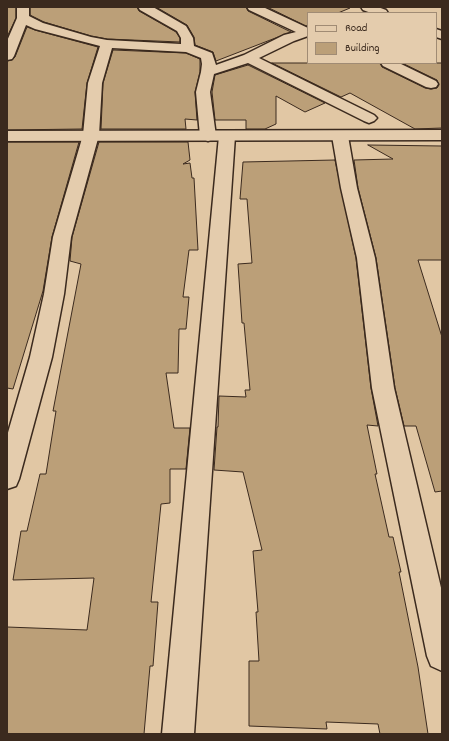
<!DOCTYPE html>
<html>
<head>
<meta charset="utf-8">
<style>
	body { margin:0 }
	#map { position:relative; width:449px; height:741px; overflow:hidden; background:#e1c7a4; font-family:Dekko,sans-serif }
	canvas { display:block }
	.frame { position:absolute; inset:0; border:8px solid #3b2a1e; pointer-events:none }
	.legend { position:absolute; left:307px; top:12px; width:130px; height:52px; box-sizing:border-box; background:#e4ccad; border:1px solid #a08b74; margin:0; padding:5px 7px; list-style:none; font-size:12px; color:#3b2a1e }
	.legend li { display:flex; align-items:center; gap:8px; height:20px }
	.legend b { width:20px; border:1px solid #a08b74 }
</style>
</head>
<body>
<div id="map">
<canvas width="449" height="741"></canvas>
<div class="frame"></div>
<ul class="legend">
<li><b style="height:5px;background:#e4ccad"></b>Road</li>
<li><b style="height:11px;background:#bb9f78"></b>Building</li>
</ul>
</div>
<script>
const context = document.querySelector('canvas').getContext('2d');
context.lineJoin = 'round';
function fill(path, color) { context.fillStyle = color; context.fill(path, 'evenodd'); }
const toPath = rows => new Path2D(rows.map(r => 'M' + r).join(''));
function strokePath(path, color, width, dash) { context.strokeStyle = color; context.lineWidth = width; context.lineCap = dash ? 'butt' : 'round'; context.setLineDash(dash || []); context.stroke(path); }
const building = toPath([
	[7,7,16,7,16,18,7,37,7,7],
	[30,7,137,7,139,11,176,32,180,38,180,42,107,39,91,36,44,22,30,15,30,7],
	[156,7,246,7,248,11,291,32,216,61,213,52,195,45,194,37,187,25,156,7],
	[267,7,349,7,350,8,338,13,308,13,308,25,306,26,267,7],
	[27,27,35,30,98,47,87,83,82,129,7,130,7,61,12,60,15,57,27,27],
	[113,50,186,53,200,59,200,72,195,92,197,120,185,119,186,129,101,129,103,83,113,50],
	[272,63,380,63,382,67,425,88,431,89,437,88,439,85,437,80,402,63,442,63,442,128,415,129,350,93,341,97,272,63],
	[248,65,325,103,305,112,276,96,276,124,265,129,246,129,246,120,215,120,212,92,215,75,248,65],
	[7,142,79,142,52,237,43,291,13,389,7,388,7,142],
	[99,142,188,142,190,160,183,164,190,163,192,178,194,178,198,250,189,250,183,297,189,297,186,329,179,329,178,373,166,373,174,428,190,428,186,469,170,469,170,503,161,504,151,602,158,602,153,666,150,666,144,734,7,734,7,627,87,630,94,578,13,580,21,531,27,531,40,474,46,474,56,411,53,411,81,264,70,261,72,237,99,142],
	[368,145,442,146,442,260,418,260,442,337,442,491,435,492,416,426,404,426,395,388,376,258,358,188,354,160,393,159,368,145],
	[335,160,356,258,371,388,378,426,367,425,377,474,375,474,389,537,393,537,401,572,399,572,418,667,428,734,380,734,378,724,326,722,327,729,249,726,249,661,259,661,256,612,258,612,253,551,262,550,243,472,214,470,217,427,218,427,219,396,246,397,245,390,250,390,244,323,242,323,238,264,252,263,247,199,240,199,243,162,335,160]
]);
fill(building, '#bb9f78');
strokePath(building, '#3b2a1e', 1);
const street = toPath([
	[17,7,29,7,29,16,43,23,91,37,107,40,181,44,181,38,177,31,140,10,138,7,153,7,186,26,193,38,194,46,212,53,216,65,244,55,284,35,296,32,249,10,247,7,263,7,308,28,308,36,294,41,259,58,374,115,377,118,374,121,369,123,364,121,248,63,214,74,210,92,216,136,213,139,208,141,203,139,200,136,196,92,201,72,202,64,201,58,186,52,112,48,102,83,99,135,71,237,64,294,52,357,19,479,16,486,7,489,7,436,30,357,44,294,53,237,83,135,88,83,100,46,35,29,26,25,14,56,12,59,7,60,7,41,17,18,17,7],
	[361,7,378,7,386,10,388,13,371,13,363,10,361,7],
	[436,29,442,31,442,39,436,37,436,29],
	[381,63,399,63,436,81,438,84,436,87,431,88,426,87,383,66,381,63],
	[227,131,232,133,235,136,194,734,162,734,219,136,222,133,227,131],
	[340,131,345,133,348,136,357,188,375,258,394,388,442,592,442,671,431,666,427,656,372,388,357,258,341,188,332,136,335,133,340,131]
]);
const secondary = toPath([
	[442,130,442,140,7,141,7,131,442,130]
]);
strokePath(street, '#3b2a1e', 3);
strokePath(secondary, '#3b2a1e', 3);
fill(street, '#e4ccad');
fill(secondary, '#e4ccad');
</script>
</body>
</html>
